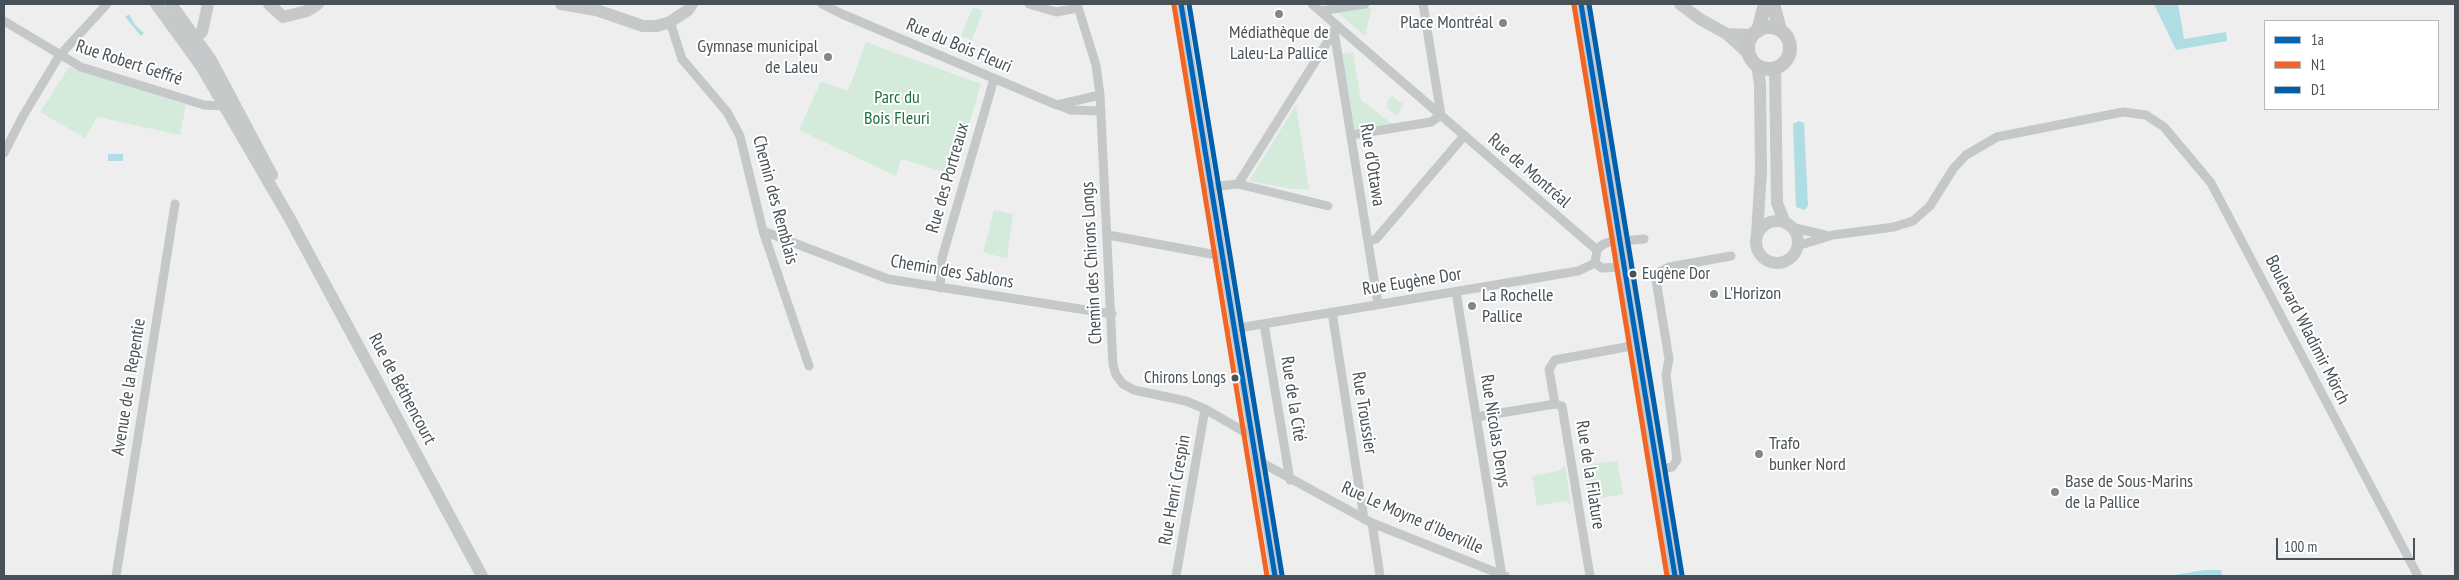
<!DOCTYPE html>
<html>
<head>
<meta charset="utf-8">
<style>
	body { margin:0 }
	#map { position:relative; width:2459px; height:580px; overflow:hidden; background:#eee; font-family:"PT Sans Narrow",sans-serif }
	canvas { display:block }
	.frame { position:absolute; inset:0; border:5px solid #475157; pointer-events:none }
	.legend { position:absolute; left:2264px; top:20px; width:175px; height:90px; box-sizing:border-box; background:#fff; border:1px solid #b5b9bc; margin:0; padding:6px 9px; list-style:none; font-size:15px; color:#475157 }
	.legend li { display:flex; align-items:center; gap:10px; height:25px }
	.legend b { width:25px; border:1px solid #b5b9bc }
	.scale { position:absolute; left:2276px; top:538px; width:139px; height:22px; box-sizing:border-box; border:2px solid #475157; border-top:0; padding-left:6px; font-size:15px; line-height:18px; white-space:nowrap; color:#475157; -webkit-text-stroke:4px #fff; paint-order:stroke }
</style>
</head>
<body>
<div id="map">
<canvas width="2459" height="580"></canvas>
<div class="frame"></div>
<ul class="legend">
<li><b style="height:6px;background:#0065bd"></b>1a</li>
<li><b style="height:6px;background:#f26522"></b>N1</li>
<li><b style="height:6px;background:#005fac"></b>D1</li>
</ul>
<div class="scale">100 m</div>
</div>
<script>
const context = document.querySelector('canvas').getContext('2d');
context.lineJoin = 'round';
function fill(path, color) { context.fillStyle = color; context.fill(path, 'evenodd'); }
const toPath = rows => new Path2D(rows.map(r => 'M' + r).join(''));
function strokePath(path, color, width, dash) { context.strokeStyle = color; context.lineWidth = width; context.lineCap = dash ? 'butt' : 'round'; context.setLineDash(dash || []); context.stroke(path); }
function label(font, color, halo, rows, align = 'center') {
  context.font = font + ' "PT Sans Narrow",sans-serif'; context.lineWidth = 4; context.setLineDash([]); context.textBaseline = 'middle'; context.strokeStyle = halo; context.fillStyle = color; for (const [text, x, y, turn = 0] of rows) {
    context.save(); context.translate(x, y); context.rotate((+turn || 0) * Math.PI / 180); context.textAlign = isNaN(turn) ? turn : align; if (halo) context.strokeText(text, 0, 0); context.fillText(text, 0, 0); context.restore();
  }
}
fill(toPath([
	[973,7,983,11,972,40,961,36],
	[1372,7,1365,36,1338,13],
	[866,42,981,84,954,175,901,159,896,176,799,130,821,81,848,91],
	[1353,52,1361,100,1392,124,1355,130,1342,54],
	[69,67,186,105,180,135,97,117,85,138,40,112],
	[1392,96,1403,104,1399,114,1395,115,1387,108,1388,100],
	[1296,105,1309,189,1292,189,1249,181],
	[994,210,1013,214,1007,259,983,252],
	[1617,461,1623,494,1588,500,1583,465],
	[1565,466,1571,504,1563,501,1537,506,1532,476,1559,471]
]), '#d4ebdb');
fill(toPath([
	[2154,4,2178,4,2184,39,2226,32,2227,41,2176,50],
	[129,14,135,25,144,33,141,36,125,17],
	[1799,121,1804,123,1808,205,1805,210,1796,207,1793,124],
	[108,154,123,154,123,161,108,161],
	[2205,570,2221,570,2222,576,2168,576]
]), '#aedde4');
strokePath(toPath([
	[822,4,842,14,1057,105,1100,95],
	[1029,4,1056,12,1078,8],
	[1077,4,1096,65,1100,95,1113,365,1116,375,1123,384,1134,390,1186,401,1205,409,1245,432,1250,432],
	[1181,4,1275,576],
	[1312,4,1597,250],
	[1320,11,1365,4],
	[4,21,81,67,204,105,223,106],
	[670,22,682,59,727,112,740,136,763,231,809,366],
	[1334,31,1378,304],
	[1058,105,1071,110,1101,111],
	[1351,135,1431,122,1441,115,1423,4],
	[4,153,23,116,59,56,107,4],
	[1238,184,1335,30],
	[1210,187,1238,184,1328,206],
	[1791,227,1825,235],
	[763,231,888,279,1112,314],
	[1108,235,1222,256],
	[1368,241,1376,239,1464,136],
	[1797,246,1833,235,1894,227,1913,221,1930,206,1953,169,1966,155,1997,137,2123,112,2146,115,2164,127,2211,183,2418,576],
	[1624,267,1602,268,1595,263,1597,250,1602,245,1609,242,1644,239],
	[940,288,942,258,994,79],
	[1456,292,1502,576],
	[1332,312,1364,519],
	[1264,324,1290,480],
	[1233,329,1578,271,1595,263],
	[1555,404,1549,369,1555,360,1637,345],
	[1476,417,1555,404,1562,406,1590,576],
	[1255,459,1372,523,1505,576],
	[1658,470,1672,467,1677,460,1666,375,1669,359,1656,280,1659,272,1669,267,1731,256],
	[1372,523,1380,576],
	[116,576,175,204],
	[1176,576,1205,409]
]), '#c5c8c9', 9);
strokePath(toPath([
	[156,4,201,66,290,219,482,576],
	[171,4,211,60,272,175],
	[269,4,283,17,307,11,318,4],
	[561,4,596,10,643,26,657,26,670,22,688,10,692,4],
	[1581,4,1675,576],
	[1680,4,1700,19,1727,34,1750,55],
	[1727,34,1753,35],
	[190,41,202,32,208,4],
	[1757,65,1760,84,1761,170,1757,235],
	[1775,68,1777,203,1785,223],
	'1756 242a21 21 0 1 1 42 0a21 21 0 1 1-42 0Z'
]), '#c6c9ca', 12);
strokePath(toPath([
	[1773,4,1780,30],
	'1748 48a21 21 0 1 1 42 0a21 21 0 1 1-42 0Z',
	[1758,31,1765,4]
]), '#c4c6c8', 14);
strokePath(toPath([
	[1181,4,1275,576],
	[1581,4,1675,576]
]), '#0065bd', 5);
strokePath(toPath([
	[1174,5,1267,576],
	[1574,5,1667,576]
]), '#f26522', 5);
strokePath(toPath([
	[1189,4,1282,575],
	[1589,4,1682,575]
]), '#005fac', 5);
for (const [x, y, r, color] of [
	[1279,14,5,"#81888c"],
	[1503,23,5,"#81888c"],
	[828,57,5,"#81888c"],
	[1633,274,4.5,"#475157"],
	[1714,294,5,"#81888c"],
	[1472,306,5,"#81888c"],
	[1235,378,4.5,"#475157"],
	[1759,454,5,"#81888c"],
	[2055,492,5,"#81888c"]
]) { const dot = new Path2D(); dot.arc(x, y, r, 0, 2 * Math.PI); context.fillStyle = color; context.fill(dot); strokePath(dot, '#fff', 2); }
label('17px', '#475157', '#fff', [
	["Eugène Dor",1642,274],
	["Chirons Longs",1226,378,"right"]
], 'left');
label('18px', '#475157', '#fff', [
	["Place Montréal",1493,23,"right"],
	["Médiathèque de",1279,33,"center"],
	["Laleu-La Pallice",1279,54,"center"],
	["Gymnase municipal",818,47,"right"],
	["de Laleu",818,68,"right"],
	["L'Horizon",1724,294],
	["La Rochelle",1482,296],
	["Pallice",1482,317],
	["Trafo",1769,444],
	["bunker Nord",1769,465],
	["Base de Sous-Marins",2065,482],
	["de la Pallice",2065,503]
], 'left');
label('18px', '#475157', '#fff', [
	["Rue du Bois Fleuri",959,46,23],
	["Rue Robert Geffré",129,63,18],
	["Rue d'Ottawa",1372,165,81],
	["Rue de Montréal",1529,171,41],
	["Rue des Portreaux",948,178,-74],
	["Chemin des Remblais",775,200,75],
	["Chemin des Chirons Longs",1092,263,-93],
	["Chemin des Sablons",952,272,10],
	["Rue Eugène Dor",1412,282,-9],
	["Boulevard Wladimir Mörch",2307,330,63],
	["Avenue de la Repentie",129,387,-81],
	["Rue de Béthencourt",402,389,62],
	["Rue de la Cité",1293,399,81],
	["Rue Troussier",1364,413,81],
	["Rue Nicolas Denys",1495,431,81],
	["Rue de la Filature",1590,475,81],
	["Rue Henri Crespin",1175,490,-80],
	["Rue Le Moyne d'Iberville",1412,518,24]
]);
label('18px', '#226f42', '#fff', [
	["Parc du",897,98],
	["Bois Fleuri",897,119]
]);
</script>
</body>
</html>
